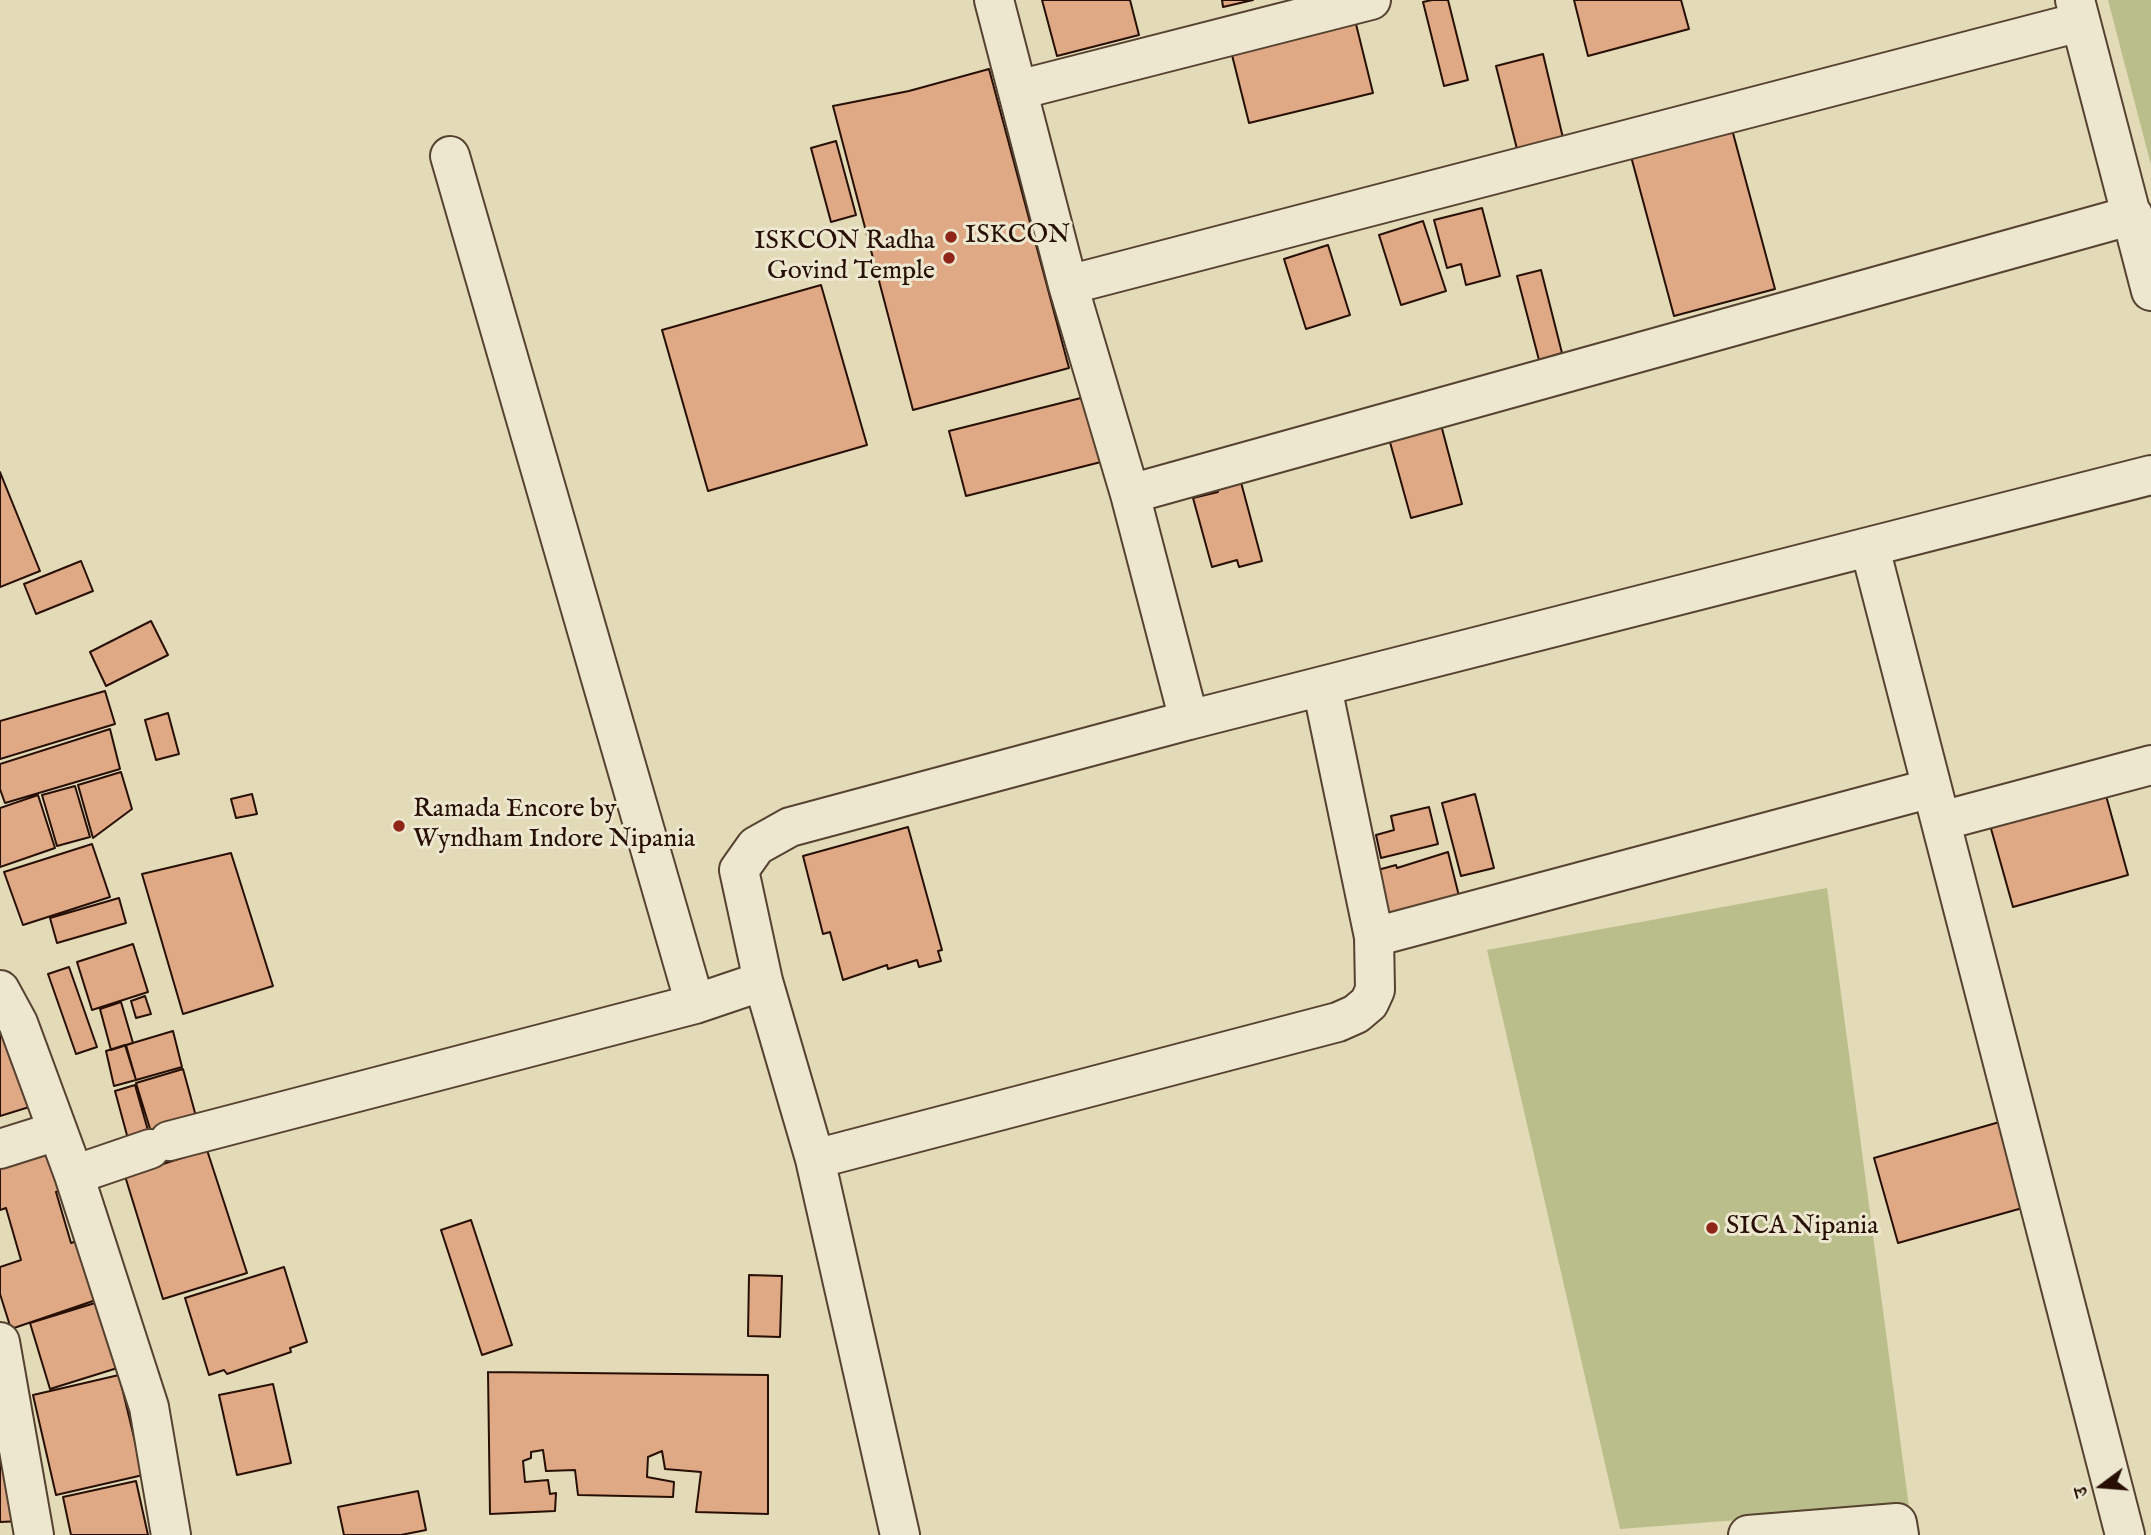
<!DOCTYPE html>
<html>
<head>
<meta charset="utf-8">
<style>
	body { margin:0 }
	#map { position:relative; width:2151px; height:1535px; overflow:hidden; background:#e3dab7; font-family:"IM FELL English","Noto Serif Devanagari",serif }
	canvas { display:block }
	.north { position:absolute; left:2067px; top:1451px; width:70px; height:70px; -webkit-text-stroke:5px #ede7d0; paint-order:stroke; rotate:254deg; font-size:19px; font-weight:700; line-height:28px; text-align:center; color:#270f03 }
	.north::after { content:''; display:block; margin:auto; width:24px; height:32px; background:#270f03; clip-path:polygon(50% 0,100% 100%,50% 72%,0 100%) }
</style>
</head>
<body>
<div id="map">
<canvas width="2151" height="1535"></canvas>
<div class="north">उ</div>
</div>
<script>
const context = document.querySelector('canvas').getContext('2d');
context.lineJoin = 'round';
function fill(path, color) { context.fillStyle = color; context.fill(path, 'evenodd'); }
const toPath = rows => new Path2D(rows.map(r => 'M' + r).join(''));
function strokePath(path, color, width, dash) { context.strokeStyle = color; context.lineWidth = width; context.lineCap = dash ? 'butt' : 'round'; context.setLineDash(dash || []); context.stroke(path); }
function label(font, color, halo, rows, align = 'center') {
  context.font = font + ' "IM FELL English",serif'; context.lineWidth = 6; context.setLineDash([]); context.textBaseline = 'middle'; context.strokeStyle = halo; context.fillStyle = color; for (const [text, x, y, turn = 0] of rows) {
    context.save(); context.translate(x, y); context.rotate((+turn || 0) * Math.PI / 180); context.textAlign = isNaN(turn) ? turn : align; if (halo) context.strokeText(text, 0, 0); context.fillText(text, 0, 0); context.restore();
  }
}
fill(toPath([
	[2108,0,2151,0,2151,165],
	[1827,888,1909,1507,1620,1529,1487,950]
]), '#babe8a');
const building = toPath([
	[1042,0,1130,0,1139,35,1057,56,1042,0],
	[1222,0,1253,0,1223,7,1222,0],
	[1432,0,1448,0,1468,80,1444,86,1423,2,1432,0],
	[1574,0,1681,0,1689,29,1588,56,1574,0],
	[1355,20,1373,93,1249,123,1231,51,1355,20],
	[1543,54,1563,138,1517,149,1496,66,1543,54],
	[989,69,1069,368,913,410,833,106,909,91,989,69],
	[1730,122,1775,289,1674,316,1629,149,1730,122],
	[836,141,856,215,831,222,811,148,836,141],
	[1482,208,1500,276,1466,285,1461,264,1447,268,1434,220,1482,208],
	[1423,221,1446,291,1401,305,1379,235,1423,221],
	[1328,245,1350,315,1306,329,1284,259,1328,245],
	[1541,270,1562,353,1539,360,1517,276,1541,270],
	[821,285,867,445,708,491,662,330,821,285],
	[1085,397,1101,462,966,496,949,431,1085,397],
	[1440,421,1462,504,1411,518,1388,435,1440,421],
	[1238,471,1262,561,1239,567,1237,560,1212,567,1193,498,1218,492,1215,477,1238,471],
	[0,472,40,571,0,587,0,472],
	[81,561,93,591,36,614,24,584,81,561],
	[151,621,168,655,106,686,90,652,151,621],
	[105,691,115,724,0,759,0,721,105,691],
	[168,713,179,754,156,760,145,720,168,713],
	[110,729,120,769,5,803,0,789,0,764,110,729],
	[121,772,132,809,93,838,78,785,121,772],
	[75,786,90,837,57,846,42,795,75,786],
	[2105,792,2128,875,2013,907,1990,825,2105,792],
	[252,794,257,814,236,818,231,799,252,794],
	[1475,794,1494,868,1461,876,1442,803,1475,794],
	[38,795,55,848,0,867,0,808,38,795],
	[1429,807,1438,844,1381,858,1376,835,1394,830,1391,816,1429,807],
	[908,827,942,950,938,951,941,961,919,967,917,960,888,969,887,965,843,980,830,932,823,934,803,856,908,827],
	[92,844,110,897,23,925,4,872,92,844],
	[1448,852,1459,896,1386,917,1374,871,1396,865,1397,868,1448,852],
	[231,853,273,986,183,1014,142,874,231,853],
	[119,898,126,923,57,943,50,918,119,898],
	[133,944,148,992,92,1010,77,962,133,944],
	[69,967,97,1047,76,1054,48,974,69,967],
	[145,996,151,1014,136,1018,131,1001,145,996],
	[121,1002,133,1043,111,1050,100,1009,121,1002],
	[0,1006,39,1104,0,1116,0,1006],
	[173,1031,182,1067,136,1080,126,1045,173,1031],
	[125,1045,136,1080,114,1086,106,1051,125,1045],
	[183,1069,197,1120,151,1132,136,1083,183,1069],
	[135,1085,149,1134,128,1139,115,1091,135,1085],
	[2003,1121,2026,1207,1898,1243,1874,1158,2003,1121],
	[48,1143,62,1190,56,1192,71,1243,82,1239,96,1300,11,1329,0,1294,0,1267,21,1260,6,1208,0,1210,0,1157,48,1143],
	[207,1150,247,1273,163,1299,125,1176,207,1150],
	[471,1220,512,1345,482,1355,441,1230,471,1220],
	[284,1267,307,1342,290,1348,291,1352,227,1374,224,1370,209,1375,185,1298,284,1267],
	[749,1275,782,1276,780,1337,748,1336,749,1275],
	[108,1299,127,1365,50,1389,30,1323,108,1299],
	[488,1372,768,1375,768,1514,696,1512,701,1472,665,1469,662,1451,648,1457,647,1477,674,1482,673,1497,578,1495,575,1470,546,1471,543,1450,531,1452,531,1458,523,1461,525,1482,548,1480,550,1494,556,1493,555,1511,490,1514,488,1372],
	[119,1375,143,1475,56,1495,33,1395,119,1375],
	[273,1384,291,1463,237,1475,219,1395,273,1384],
	[7,1457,22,1521,0,1522,0,1459,7,1457],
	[136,1481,148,1535,71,1535,63,1497,136,1481],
	[418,1491,426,1530,401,1535,344,1535,338,1507,418,1491]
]);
fill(building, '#e0a985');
strokePath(building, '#270f03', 2);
const minor = toPath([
	[2075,0,2151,291],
	[1018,90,1371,0],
	[450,156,695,1004],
	[1068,285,2080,22],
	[1130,494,2133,215],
	[1870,548,2125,1535],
	[1189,720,2151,475],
	[1941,821,2151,765],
	[1374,937,1932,788],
	[0,990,18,1023,74,1175,149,1407,171,1535],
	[169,1141,695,1004,763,981],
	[0,1149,57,1131],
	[815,1159,1338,1022,1356,1014,1369,1003,1375,990,1374,937,1322,687],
	[74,1175,150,1149],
	[0,1342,34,1535],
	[900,1535,815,1159,763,981,739,870,756,846,790,827,1189,720,1130,494,1068,285,994,0],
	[1748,1535,1897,1523,1899,1535]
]);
strokePath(minor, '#564230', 42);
strokePath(minor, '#ede7d0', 38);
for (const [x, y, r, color] of [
	[951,237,7,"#8f2418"],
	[949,258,7,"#8f2418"],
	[399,826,7,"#8f2418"],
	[1712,1228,7,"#8f2418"]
]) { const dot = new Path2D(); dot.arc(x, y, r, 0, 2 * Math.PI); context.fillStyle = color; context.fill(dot); strokePath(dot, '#ede7d0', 2.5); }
label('26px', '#270f03', '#ede7d0', [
	["ISKCON",965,237],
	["ISKCON Radha",935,243,"right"],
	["Govind Temple",935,273,"right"],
	["Ramada Encore by",413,811],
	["Wyndham Indore Nipania",413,841],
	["SICA Nipania",1726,1228]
], 'left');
</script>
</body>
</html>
